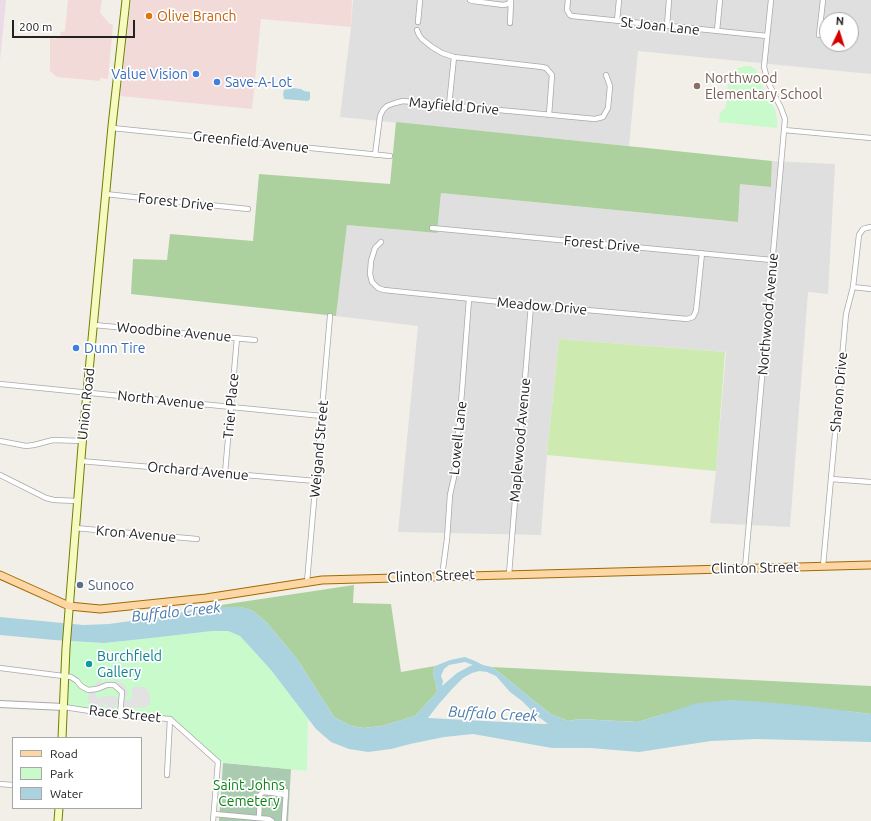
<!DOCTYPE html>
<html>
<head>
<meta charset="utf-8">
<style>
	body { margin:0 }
	#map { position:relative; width:871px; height:821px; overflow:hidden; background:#f2efe9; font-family:Ubuntu,sans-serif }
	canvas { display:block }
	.legend { position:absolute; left:12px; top:737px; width:130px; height:72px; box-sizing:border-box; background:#fff; border:1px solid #a7a7a7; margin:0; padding:5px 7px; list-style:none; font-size:12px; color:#222 }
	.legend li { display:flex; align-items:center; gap:8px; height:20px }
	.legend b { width:20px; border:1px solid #a7a7a7 }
	.north { position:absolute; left:819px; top:12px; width:40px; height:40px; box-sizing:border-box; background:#fff; border:1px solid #a7a7a7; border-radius:50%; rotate:4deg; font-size:11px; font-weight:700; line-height:16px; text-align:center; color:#222 }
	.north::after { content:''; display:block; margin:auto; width:14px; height:18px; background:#d40000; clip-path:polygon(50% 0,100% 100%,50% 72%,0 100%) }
	.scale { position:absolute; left:12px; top:20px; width:123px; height:18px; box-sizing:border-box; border:2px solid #222; border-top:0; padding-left:5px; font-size:12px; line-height:14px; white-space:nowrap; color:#222; -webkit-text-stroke:3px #fff; paint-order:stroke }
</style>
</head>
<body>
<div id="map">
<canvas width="871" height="821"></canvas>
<ul class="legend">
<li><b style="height:5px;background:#fcd6a4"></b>Road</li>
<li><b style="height:11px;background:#c8facc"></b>Park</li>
<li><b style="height:11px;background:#aad3df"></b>Water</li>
</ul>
<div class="north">N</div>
<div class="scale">200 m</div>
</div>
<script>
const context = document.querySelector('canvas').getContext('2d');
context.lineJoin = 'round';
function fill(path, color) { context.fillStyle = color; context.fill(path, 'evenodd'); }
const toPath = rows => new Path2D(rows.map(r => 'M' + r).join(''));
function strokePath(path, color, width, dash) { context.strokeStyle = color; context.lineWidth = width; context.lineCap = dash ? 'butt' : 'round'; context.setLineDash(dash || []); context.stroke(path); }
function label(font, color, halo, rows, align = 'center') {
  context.font = font + ' Ubuntu,sans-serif'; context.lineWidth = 3.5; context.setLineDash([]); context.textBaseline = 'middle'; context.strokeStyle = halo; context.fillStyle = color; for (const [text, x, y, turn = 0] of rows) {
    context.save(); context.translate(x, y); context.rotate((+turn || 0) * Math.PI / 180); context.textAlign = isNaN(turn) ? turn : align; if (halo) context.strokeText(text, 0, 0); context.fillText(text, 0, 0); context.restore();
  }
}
fill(toPath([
	[353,0,871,0,871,74,638,51,629,146,340,117,351,27],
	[827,20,851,20,851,44,827,44],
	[772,161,835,164,828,294,808,292,790,527,710,523,716,471,726,352,559,339,547,455,541,535,398,532,418,326,336,316,347,225,437,233,441,193,737,222,740,183,771,187]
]), '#e0dfdf');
fill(toPath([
	[68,0,102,0,100,13,110,24,113,25,108,79,100,78,100,81,57,77,50,71,50,38,56,39,57,36,60,36,61,32,65,31],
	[131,0,352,0,351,27,261,19,252,109,120,96]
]), '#f2dad9');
fill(toPath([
	[0,0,6,0,0,61]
]), '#ebdbe8');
fill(toPath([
	[559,339,725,352,716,471,547,455]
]), '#cdebb0');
fill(toPath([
	[396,122,772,161,771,187,740,184,738,222,441,193,437,233,347,225,336,316,131,294,133,259,167,260,170,234,253,241,259,174,390,184],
	[354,585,353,603,391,604,401,672,435,666,433,672,434,678,436,683,437,692,415,716,382,726,364,728,351,726,334,717,297,659,267,623,253,611,241,607,201,608],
	[492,667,871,686,871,714,846,711,664,714,638,722,579,719,569,721,558,717,551,714,534,701,504,676]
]), '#add19e');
fill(toPath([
	[223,763,291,769,288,821,219,821]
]), '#aacbaf');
fill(toPath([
	[744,66,750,66,756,69,759,81,775,109,777,119,777,128,719,122,720,113,726,107,728,84,730,76,736,69],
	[212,631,228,631,240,636,271,670,308,719,307,771,218,762,170,719,64,707,67,641,104,643]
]), '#c8facc');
fill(toPath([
	[100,680,101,682,103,683,108,681,115,682,116,680,121,682,125,686,127,690,128,696,124,697,124,698,126,700,130,700,132,697,132,689,134,687,147,687,147,690,150,695,150,704,145,708,126,707,125,706,116,705,115,708,107,708,107,705,106,704,104,705,104,708,98,707,98,705,88,703,89,688,94,688,96,686,95,683],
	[114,686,118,691,119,694,119,698,117,700,115,696,101,696,100,698,99,699,96,696,96,692,107,689,107,687]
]), '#e2e2e2');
fill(toPath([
	[293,88,301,89,304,91,310,92,310,99,308,101,284,99,283,94,284,90],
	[223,607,241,607,253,611,267,623,297,659,334,717,351,726,364,728,382,726,415,716,437,692,436,683,434,678,433,672,435,666,450,660,465,657,475,661,483,665,492,667,504,676,534,701,551,714,558,717,569,721,579,719,638,722,664,714,698,703,730,700,764,702,807,706,871,714,871,742,756,739,711,741,639,752,590,748,552,748,473,734,444,737,410,744,391,749,368,752,349,749,331,742,316,729,271,670,251,648,240,636,228,631,212,631,151,638,104,643,54,640,0,635,0,617,83,625,109,624,159,617,201,608],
	[465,662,473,665,470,666,457,673,442,686,443,681,441,676,444,669,449,665],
	[479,671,487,672,496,676,510,692,522,701,536,715,548,724,543,724,428,718,438,705,452,689,463,678,472,673]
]), '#aad3df');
const minor = toPath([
	[470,0,473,1,503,5,508,4,511,0],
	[568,0,567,10,570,15,572,16,767,36],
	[617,21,619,0],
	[418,22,420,0],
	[510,23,511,1],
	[667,26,669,0],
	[417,30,419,35,422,39,432,47,442,53,454,57,542,67,546,68,552,75,549,115],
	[717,31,720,0],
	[819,35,823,0],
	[449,105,454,57],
	[112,128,390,156],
	[784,130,871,138],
	[375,155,380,116,383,110,387,106,395,103,403,101,595,119,603,117,608,108,610,86,606,75],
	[105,194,248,209],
	[432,228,772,260],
	[381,242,375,248,371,261,370,274,372,282,378,288,384,290,531,305,687,319,693,317,696,311,702,253],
	[853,287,871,289],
	[94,325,255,340],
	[0,384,322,416],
	[0,441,26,446,34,445,53,440,82,441],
	[80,461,316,481],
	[225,473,237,338],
	[0,475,46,498,54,500,77,501],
	[831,479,871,482],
	[75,528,197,539],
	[823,566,846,314,853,287,859,235,863,229,866,228,871,227],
	[745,568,785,119,781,108,768,82,764,67,771,0],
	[509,574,531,305],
	[442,576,447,539,450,495,454,477,462,391,469,299],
	[307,582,330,316],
	[0,668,71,677,77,681,81,686,88,690,97,689,107,685,114,685,122,692,120,716],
	[64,707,90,711,104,714,170,719,218,762,213,821],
	[167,775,170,719],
	[0,784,13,785],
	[214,814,269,819,272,821],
	[259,818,260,795,263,792,273,793,286,795],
	[284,821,286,791]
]);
const tertiary = toPath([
	[0,704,64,707]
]);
const secondary = toPath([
	[62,738,66,648,82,446,112,126,126,0],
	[58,821,59,808]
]);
const primary = toPath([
	[0,575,69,606,100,609,206,598,322,580,871,565]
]);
strokePath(minor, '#a9a9a9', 6);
strokePath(tertiary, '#a9a9a9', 8);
strokePath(secondary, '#707d05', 9);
strokePath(primary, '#a06b00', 9);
strokePath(minor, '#fff', 4.5);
strokePath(tertiary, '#fff', 6);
strokePath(secondary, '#f7fabf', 7);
strokePath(primary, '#fcd6a4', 7);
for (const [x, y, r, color] of [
	[149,16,4,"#e8710a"],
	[196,74,4,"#3f7fe0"],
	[217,82,4,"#3f7fe0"],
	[697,86,4,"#8d6e63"],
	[76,348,4,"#3f7fe0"],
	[80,585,4,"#5c6f8a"],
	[89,664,4,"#0f9aa8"]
]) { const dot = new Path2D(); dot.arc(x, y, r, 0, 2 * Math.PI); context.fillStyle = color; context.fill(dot); strokePath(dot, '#fff', 1.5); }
label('14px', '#c56008', '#fff', [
	["Olive Branch",157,16]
], 'left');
label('14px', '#222', '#fff', [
	["St Joan Lane",660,26,6],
	["Mayfield Drive",454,106,5],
	["Greenfield Avenue",251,142,6],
	["Forest Drive",176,202,6],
	["Forest Drive",602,244,5],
	["Meadow Drive",542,306,5],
	["Northwood Avenue",768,314,-85],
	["Woodbine Avenue",174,332,5],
	["Sharon Drive",839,392,-85],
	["North Avenue",161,400,6],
	["Union Road",86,404,-84],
	["Trier Place",231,406,-85],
	["Lowell Lane",458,438,-84],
	["Maplewood Avenue",520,440,-85],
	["Weigand Street",319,449,-85],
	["Orchard Avenue",198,471,5],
	["Kron Avenue",136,534,5],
	["Clinton Street",755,568,-1],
	["Clinton Street",431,576,-2],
	["Race Street",125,714,6]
]);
label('14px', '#366cbe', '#fff', [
	["Value Vision",188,74,"right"],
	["Save-A-Lot",225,82],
	["Dunn Tire",84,348]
], 'left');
label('14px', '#785e54', '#fff', [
	["Northwood",705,78],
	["Elementary School",705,94]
], 'left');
label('14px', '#4e5e75', '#fff', [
	["Sunoco",88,585]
], 'left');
label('14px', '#0d838f', '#fff', [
	["Burchfield",97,656],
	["Gallery",97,672]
], 'left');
label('14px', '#0c8416', '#fff', [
	["Saint Johns",249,785],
	["Cemetery",249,801]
]);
label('italic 15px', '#4a7aab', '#fff', [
	["Buffalo Creek",176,612,-6],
	["Buffalo Creek",493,714,3]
]);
</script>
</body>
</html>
